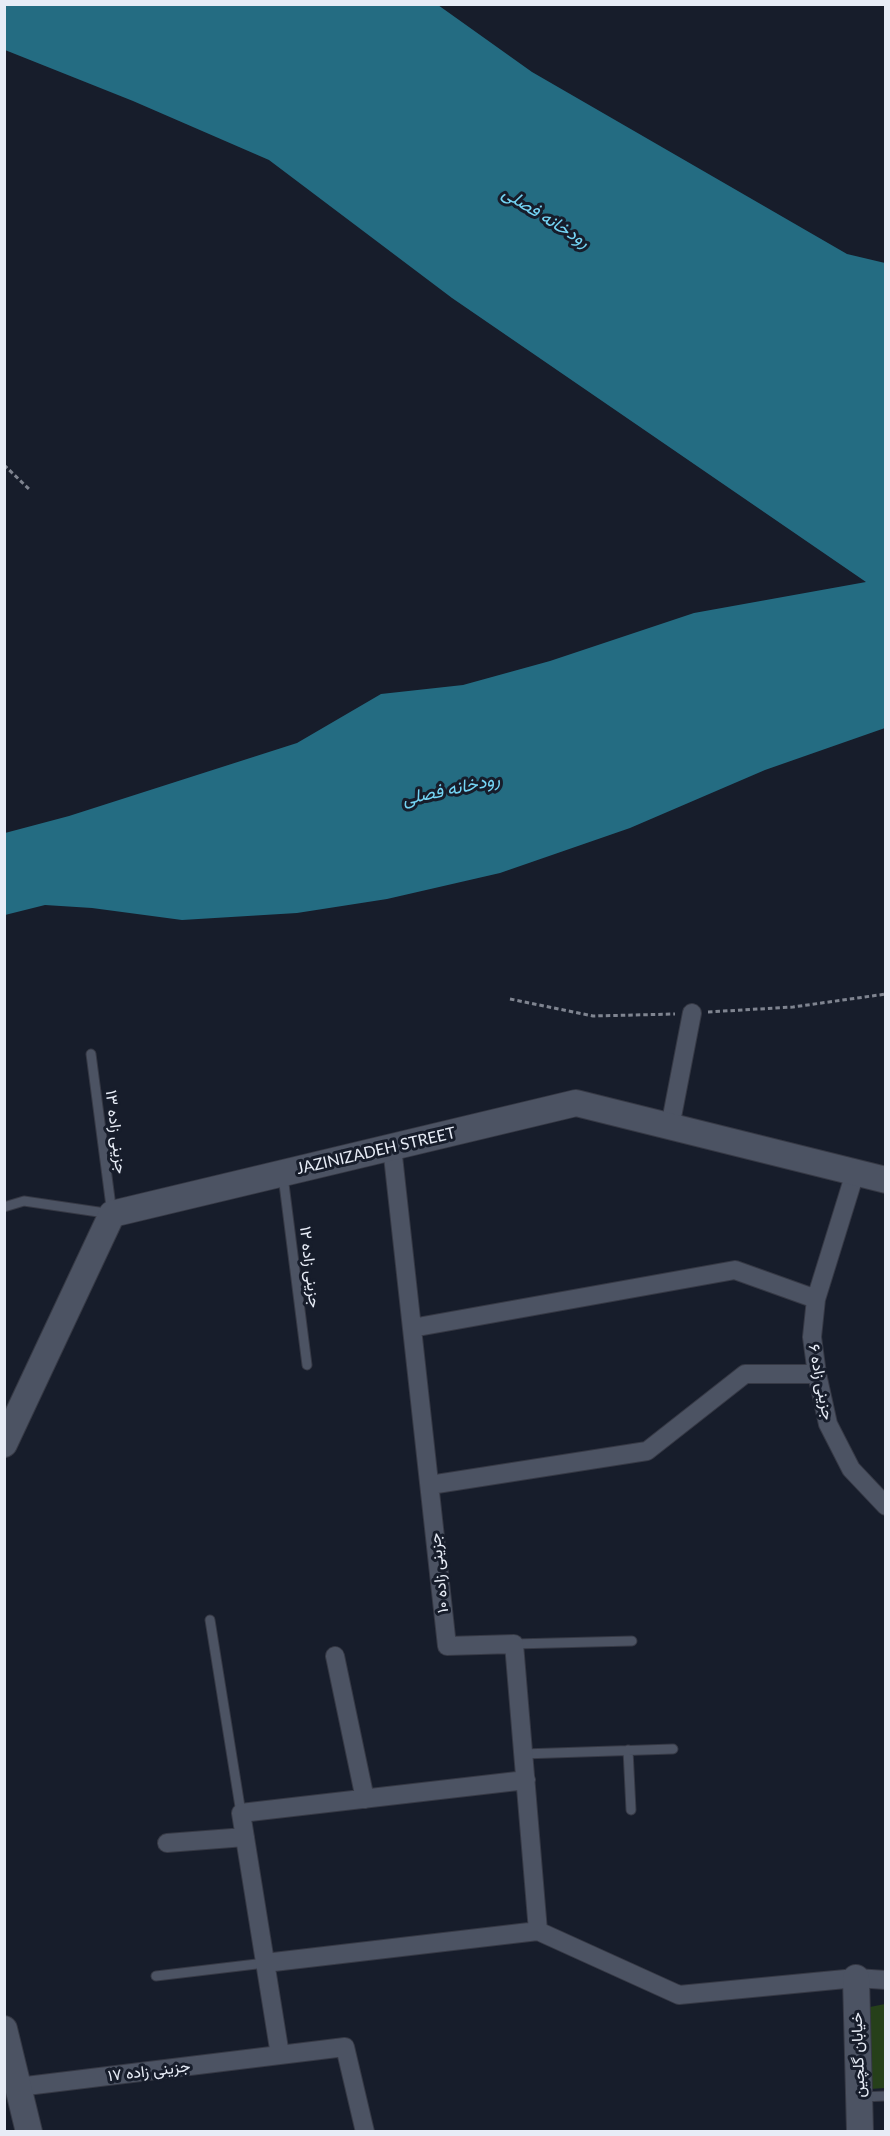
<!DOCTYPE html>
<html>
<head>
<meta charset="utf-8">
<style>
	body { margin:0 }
	#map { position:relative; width:890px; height:2136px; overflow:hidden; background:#171d2b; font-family:Lato,sans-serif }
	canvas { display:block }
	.frame { position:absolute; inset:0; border:6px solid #e7ecf6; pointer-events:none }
</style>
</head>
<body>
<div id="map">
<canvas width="890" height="2136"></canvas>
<div class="frame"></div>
</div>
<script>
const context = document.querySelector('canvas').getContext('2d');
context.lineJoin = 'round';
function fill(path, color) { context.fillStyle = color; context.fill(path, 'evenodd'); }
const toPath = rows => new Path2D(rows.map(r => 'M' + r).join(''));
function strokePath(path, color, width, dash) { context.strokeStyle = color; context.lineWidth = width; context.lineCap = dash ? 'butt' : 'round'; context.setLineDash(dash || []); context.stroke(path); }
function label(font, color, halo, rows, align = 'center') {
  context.font = font + ' Lato,Vazirmatn,sans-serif'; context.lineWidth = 6; context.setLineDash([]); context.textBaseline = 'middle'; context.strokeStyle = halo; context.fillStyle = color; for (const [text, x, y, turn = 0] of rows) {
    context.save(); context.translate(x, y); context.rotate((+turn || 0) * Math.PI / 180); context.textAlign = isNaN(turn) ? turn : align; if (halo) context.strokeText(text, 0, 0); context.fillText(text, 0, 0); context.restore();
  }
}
fill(toPath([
	[885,2004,885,2088,870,2089,870,2007]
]), '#26401a');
fill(toPath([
	[5,4,438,5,532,72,847,254,885,263,885,728,765,770,630,828,500,873,387,899,297,913,182,920,92,908,45,905,5,915,5,833,69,816,297,743,381,694,463,685,550,661,694,613,866,582,452,298,269,160,133,101,5,50]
]), '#246c82');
const lane = toPath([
	[283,1176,307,1365],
	[4,1207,24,1201,112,1214,91,1054],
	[210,1620,241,1813],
	[514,1644,632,1641],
	[628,1750,631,1810],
	[523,1754,673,1749],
	[156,1976,265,1963],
	[862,2097,886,2096]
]);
const street = toPath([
	[670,1127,692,1013],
	[392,1147,447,1646,514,1644,538,1931],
	[855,1173,816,1299,812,1337,817,1374,828,1424,851,1469,886,1506],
	[412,1328,735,1270,816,1299],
	[430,1485,647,1451,745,1374,817,1374],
	[335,1656,365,1799],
	[167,1843,245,1837],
	[265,1963,538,1931,679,1995,856,1978,886,1980],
	[280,2055,241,1813,526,1780],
	[18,2087,345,2047,365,2132]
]);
const secondary = toPath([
	[4,1444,112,1214,576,1103,886,1180],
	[856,1978,860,2132],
	[4,2029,29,2132]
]);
strokePath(lane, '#363945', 11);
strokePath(street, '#363945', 20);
strokePath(secondary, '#363945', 28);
strokePath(toPath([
	[4,465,31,491],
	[510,999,593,1016,675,1014],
	[708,1012,793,1007,886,994]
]), '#7f8490', 3, [4.5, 3]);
strokePath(lane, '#4c5363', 9);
strokePath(street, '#4c5363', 18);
strokePath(secondary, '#4c5363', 26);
label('16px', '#e7ecf6', '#171d2b', [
	["جزینی زاده ۱۳",116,1132,83],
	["JAZINIZADEH STREET",376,1151,-13],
	["جزینی زاده ۱۲",310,1267,83],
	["جزینی زاده ۶",821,1382,79],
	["جزینی زاده ۱۰",439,1573,-96],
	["خیابان گلچین",858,2055,-92],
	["جزینی زاده ۱۷",149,2071,-7]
]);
label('italic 18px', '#75d5f5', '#171d2b', [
	["رودخانه فصلی",546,217,32],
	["رودخانه فصلی",451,789,-12]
]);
</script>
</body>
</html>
